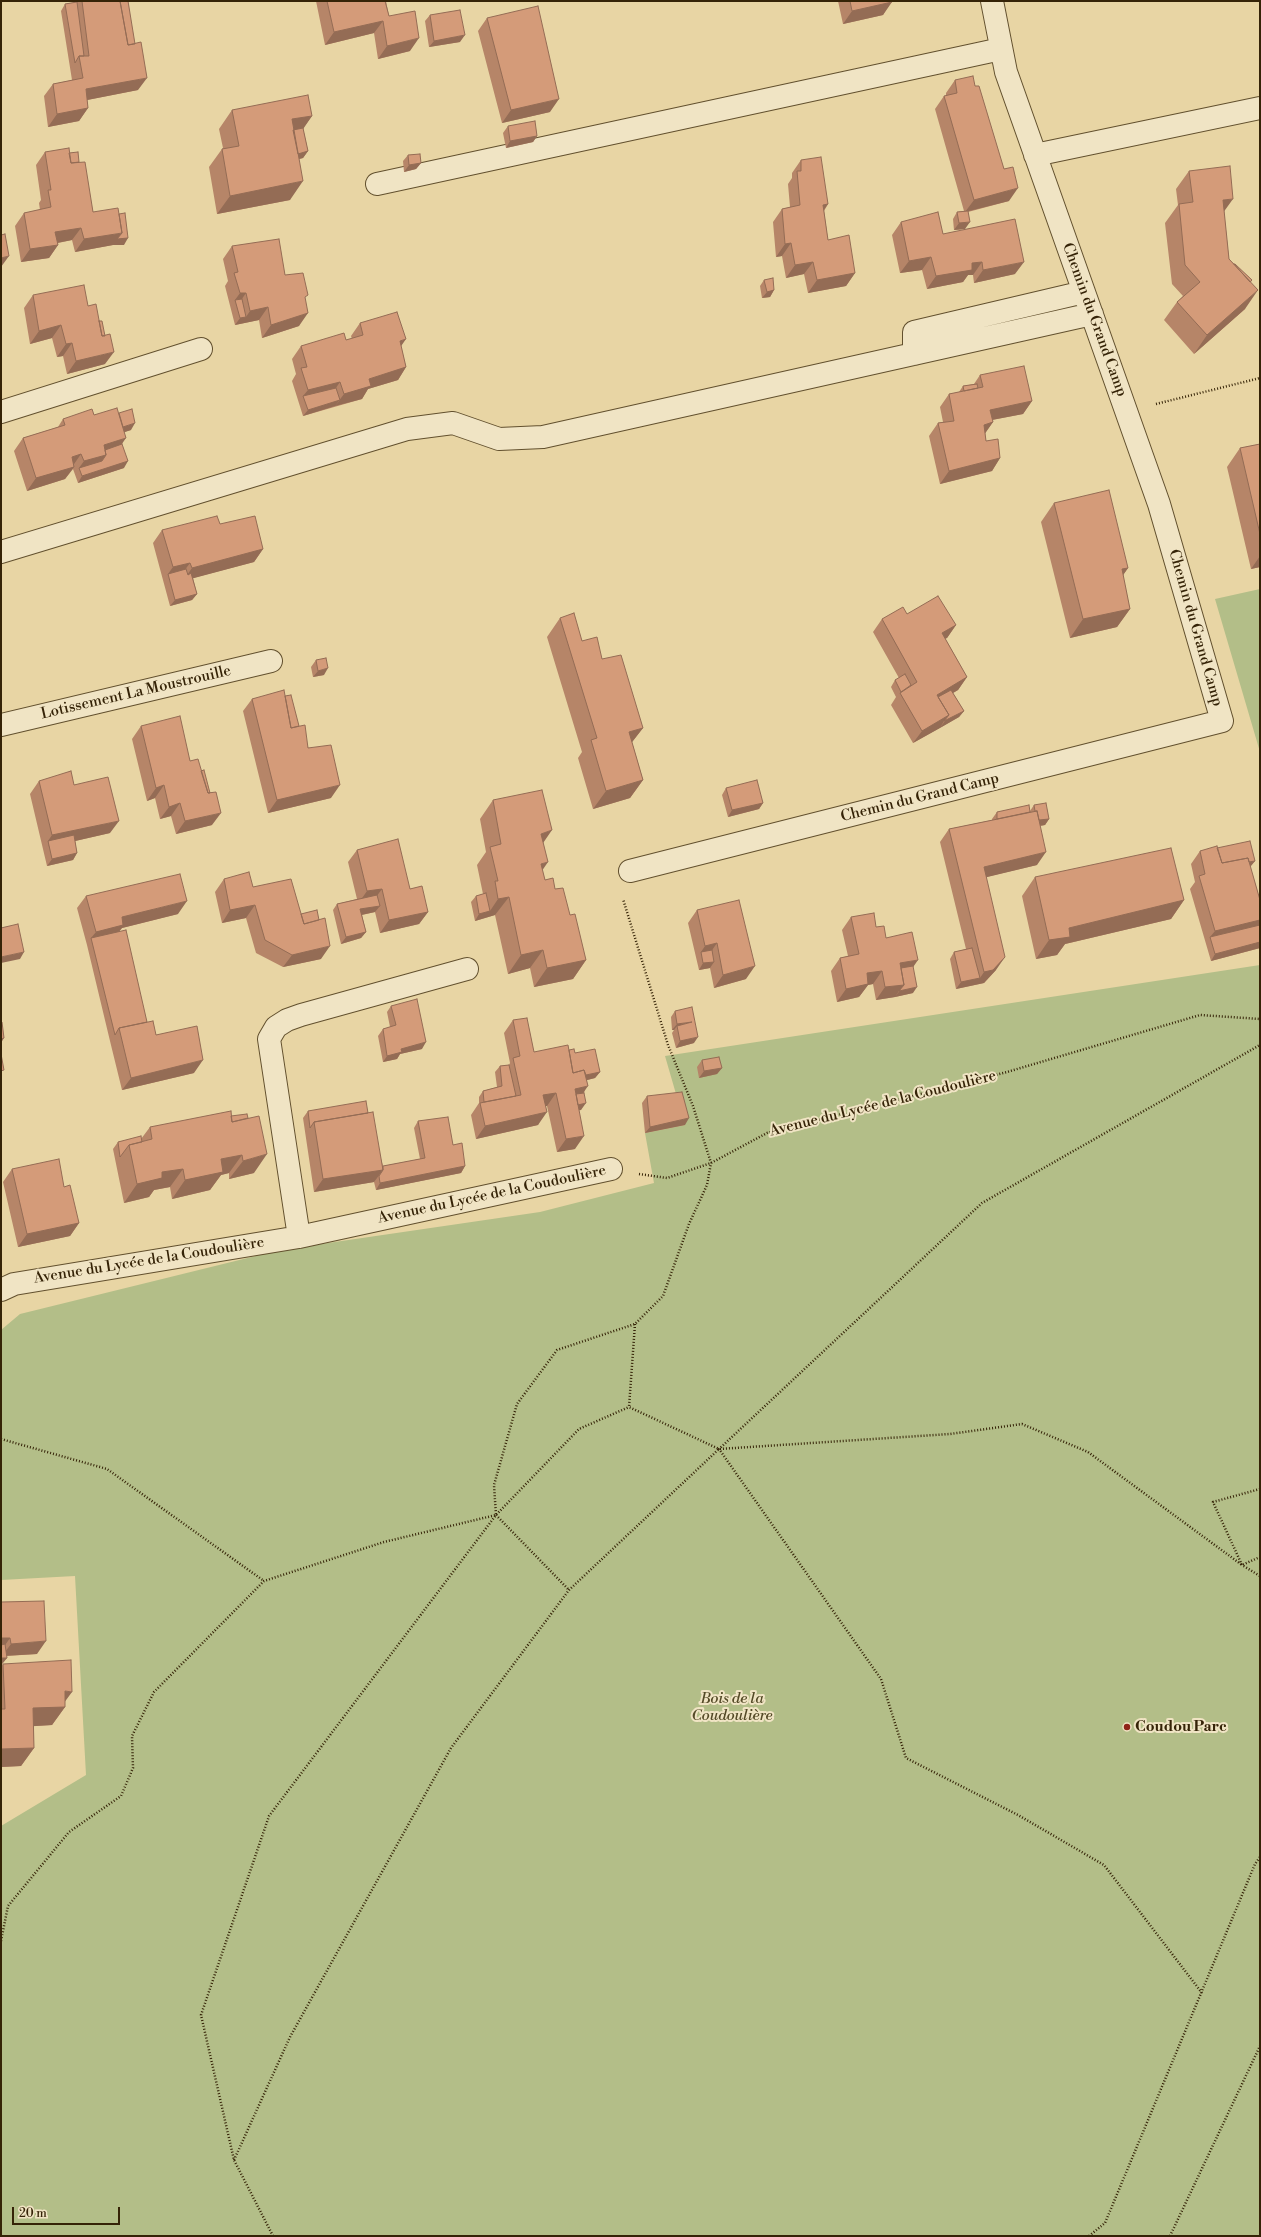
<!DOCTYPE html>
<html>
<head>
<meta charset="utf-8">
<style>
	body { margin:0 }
	#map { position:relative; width:1261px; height:2237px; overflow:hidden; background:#e8d5a4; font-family:"Libre Bodoni",serif }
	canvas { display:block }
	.frame { position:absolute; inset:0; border:2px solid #352307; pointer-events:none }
	.scale { position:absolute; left:12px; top:2207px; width:108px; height:18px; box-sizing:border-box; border:2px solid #352307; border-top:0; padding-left:5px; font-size:12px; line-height:14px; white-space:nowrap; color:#352307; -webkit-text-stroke:3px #f0e4c4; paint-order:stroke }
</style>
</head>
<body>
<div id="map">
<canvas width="1261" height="2237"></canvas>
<div class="frame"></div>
<div class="scale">20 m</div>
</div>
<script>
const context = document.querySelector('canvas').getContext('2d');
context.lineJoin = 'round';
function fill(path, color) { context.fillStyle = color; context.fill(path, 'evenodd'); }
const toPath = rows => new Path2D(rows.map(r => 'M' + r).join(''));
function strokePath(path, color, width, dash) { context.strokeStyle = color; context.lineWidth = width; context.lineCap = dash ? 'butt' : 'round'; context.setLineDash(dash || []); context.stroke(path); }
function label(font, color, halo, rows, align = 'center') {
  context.font = font + ' "Libre Bodoni",serif'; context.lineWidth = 4; context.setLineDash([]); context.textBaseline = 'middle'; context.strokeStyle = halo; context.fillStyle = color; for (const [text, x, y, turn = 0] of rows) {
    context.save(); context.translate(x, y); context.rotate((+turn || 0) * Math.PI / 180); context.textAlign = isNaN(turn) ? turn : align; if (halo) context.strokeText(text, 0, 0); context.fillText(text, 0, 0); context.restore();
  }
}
fill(toPath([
	[1260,589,1260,752,1215,599],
	[1260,965,1260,2236,1,2236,1,1826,86,1775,75,1576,1,1580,1,1330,20,1314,280,1250,540,1212,654,1183,645,1133,685,1125,665,1056]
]), '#b3be88');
const minor = toPath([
	[1035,155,1260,108],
	[377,184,1001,49],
	[914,354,914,332,1084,292],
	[1,412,201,349],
	[1,552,407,429,453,423,499,439,543,437,1092,314],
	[1,725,271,661],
	[630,871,1222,721,1159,504,1006,72,992,1],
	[299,1237,269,1039,276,1027,287,1020,301,1015,467,969],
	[1,1290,14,1284,299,1237,611,1169]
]);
strokePath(minor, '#62502e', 24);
strokePath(toPath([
	[1156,404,1260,378],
	[639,1174,667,1178,711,1163,767,1133,1007,1072,1200,1015,1260,1019],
	[635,1324,629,1407,719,1449],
	[1,1439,107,1469,264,1581],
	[1260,1489,1213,1502,1242,1565,1260,1576],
	[496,1515,569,1590],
	[1,1941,8,1906,69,1832,121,1796,133,1768,132,1736,154,1692,264,1581,384,1542,496,1515,494,1485,517,1404,557,1350,635,1324,663,1296,689,1224,707,1185,711,1163,693,1106,668,1045,623,899],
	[1202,1993,1104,1865,1018,1815,906,1758,881,1679,719,1449,982,1203,1260,1045],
	[234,2160,290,2037,451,1748,569,1590,719,1449,950,1434,1022,1424,1088,1452,1242,1565,1260,1557],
	[273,2236,234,2160,201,2015,269,1816,496,1515,579,1429,629,1407],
	[1089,2236,1105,2223,1255,1864,1260,1857],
	[1170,2236,1260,2046]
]), '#352307', 2.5, [1, 2]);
strokePath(minor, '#f0e4c4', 22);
fill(toPath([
	[78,1,128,1,138,90,87,100,88,108,79,121,48,127,44,96,53,84,72,80,61,11,65,4,77,2],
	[316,1,386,1,389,16,410,51,378,59,374,33,325,45],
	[838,1,891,1,883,15,843,24],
	[430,15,460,42,429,47,425,21],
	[487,18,550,112,502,123,478,31],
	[955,80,975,86,1009,201,968,212,965,229,954,230,953,219,957,212,964,211,935,109,944,96,946,96,946,93],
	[232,110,312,116,303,128,308,151,303,158,299,159,290,200,217,214,209,167,222,149,223,148,219,129],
	[508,126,537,136,533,142,506,148,503,133],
	[45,152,69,153,79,162,93,212,124,245,113,245,75,252,72,240,58,243,58,245,49,258,21,262,15,226,24,213,40,210,39,203,41,200,36,165],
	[408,155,421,163,416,169,404,172,403,161],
	[801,160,828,204,824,211,828,240,855,273,846,286,808,293,804,274,786,278,782,256,776,257,773,222,782,209,790,207,788,184,792,178,792,173],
	[1189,171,1224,211,1229,259,1234,264,1252,280,1251,282,1245,309,1194,354,1164,320,1177,302,1183,296,1172,284,1165,223,1178,205,1176,189],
	[901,222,943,234,1015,274,974,283,973,275,968,275,963,282,927,289,922,270,900,273,892,235],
	[232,246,285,275,305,299,299,326,262,338,259,320,235,325,225,286,228,281,223,259],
	[764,280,774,290,770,297,762,298,760,286],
	[33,295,105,364,67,374,63,356,57,357,52,338,30,344,24,308],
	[360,323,401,346,406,367,398,380,368,389,362,399,303,416,292,381,296,374,292,359,301,346,346,340,352,339,351,336],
	[980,375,1032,401,1023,414,992,420,993,422,985,433,986,441,1000,458,992,471,940,484,929,436,938,423,943,422,940,407,949,394,959,392,963,386,974,384],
	[119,413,131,430,124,432,122,444,124,468,78,483,73,469,65,479,27,491,14,451,23,438,58,427,63,419],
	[1260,444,1260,567,1251,569,1227,467,1240,448],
	[1054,503,1128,568,1123,575,1130,609,1117,627,1070,638,1041,522],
	[220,524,263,549,254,562,193,578,197,594,192,600,170,606,153,543,162,530],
	[907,614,956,625,947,638,945,638,967,677,958,690,953,693,964,711,959,717,913,743,891,705,896,697,891,687,895,680,899,678,873,632,882,619],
	[560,618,582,641,643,728,632,742,643,780,630,798,593,809,578,758,582,752,547,637],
	[316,660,324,675,313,677,311,667],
	[285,696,331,798,268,813,243,711,252,699],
	[141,726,212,825,176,834,171,816,160,819,155,798,147,801,132,739],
	[39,781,74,785,110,833,75,841,77,853,73,860,47,866,30,794],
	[726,788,763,803,759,809,728,817,722,795],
	[493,800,543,842,542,870,545,880,555,889,570,915,586,960,573,979,534,987,530,968,508,974,495,915,475,921,471,902,476,896,483,894,477,865,486,852,480,819],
	[1034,805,1049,819,1045,825,1040,826,1037,865,986,877,996,970,984,983,956,989,950,959,954,952,966,949,940,842,949,829,992,820,992,819,997,812,1030,811],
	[1217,848,1255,861,1250,867,1260,900,1260,948,1211,961,1190,889,1195,882,1191,864,1200,851],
	[357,850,410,889,428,912,419,924,380,933,375,912,362,915,366,932,361,938,341,944,333,910,337,904,357,899,348,862],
	[1035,877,1184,900,1171,919,1065,944,1057,955,1036,959,1022,896],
	[224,879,253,887,301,914,321,959,283,967,256,953,246,918,222,923,215,892],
	[86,896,178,914,122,928,119,931,147,1022,156,1035,194,1073,122,1090,110,1041,87,945,77,908],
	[697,910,746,979,714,988,710,968,699,970,688,923],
	[851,917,876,927,886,938,913,966,913,993,895,997,876,1000,873,984,868,985,859,997,837,1002,831,971,840,958,848,956,842,930],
	[391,1006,422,1049,400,1054,397,1059,383,1062,378,1036,383,1029,390,1027,387,1012],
	[675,1011,694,1043,676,1048,672,1033,674,1030,672,1030,671,1017],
	[513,1020,534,1052,569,1050,575,1053,600,1072,595,1078,587,1080,584,1093,581,1110,579,1110,575,1149,557,1152,547,1106,546,1106,538,1125,476,1139,471,1115,479,1103,479,1097,483,1091,497,1087,495,1072,500,1066,509,1065,510,1063,504,1033],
	[702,1060,722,1068,717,1074,699,1078,697,1067],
	[647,1096,685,1125,645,1133,642,1103],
	[308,1111,368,1113,383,1166,420,1159,414,1128,418,1121,453,1145,465,1166,461,1173,376,1190,374,1182,314,1192,303,1118],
	[231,1116,254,1173,229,1179,229,1173,221,1175,210,1190,172,1199,170,1187,154,1190,149,1197,124,1203,113,1149,118,1142,141,1139,150,1127],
	[12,1169,64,1187,79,1223,70,1236,18,1247,3,1182],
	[1,1602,37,1654,6,1656,7,1658,2,1664,1,1664],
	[3,1664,65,1701,65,1707,52,1725,34,1726,34,1748,21,1766,1,1767,1,1667]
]), '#b68568');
fill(toPath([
	[892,2,883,15,843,24,852,11],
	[383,21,374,33,325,45,334,32],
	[465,35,460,42,429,47,434,41],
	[419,38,410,51,378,59,387,46],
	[147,78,138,90,77,102,86,89],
	[559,99,550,112,502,123,511,110],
	[88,108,79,121,48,127,57,114],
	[312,116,299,135,283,131,292,119],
	[537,136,533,142,506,148,510,141],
	[308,151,303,158,283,163,287,156],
	[421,163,416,169,404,172,409,165],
	[303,181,290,200,217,214,230,196],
	[1018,188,1009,201,965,212,974,200],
	[1233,199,1220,217,1223,200],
	[828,204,819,217,823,205],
	[970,222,965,229,954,230,959,223],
	[81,228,72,240,46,245,55,232],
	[122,233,128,238,124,245,113,245,75,252,84,239],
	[791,243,782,256,776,257,785,244],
	[58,245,49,258,21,262,30,249],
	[9,256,1,267,1,258],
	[931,257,922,270,900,273,909,261],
	[813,262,804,274,786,278,795,265],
	[982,262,973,275,968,275,963,282,927,289,936,276,972,263],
	[1024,262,1015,274,974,283,983,270],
	[855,273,846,286,808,293,817,280],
	[774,290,770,297,762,298,767,292],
	[1258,290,1245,309,1194,354,1207,335],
	[240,293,246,293,237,306,235,300],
	[268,307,259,320,235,325,240,318,246,317,250,311],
	[308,313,299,326,262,338,271,325],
	[61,325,52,338,30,344,39,331],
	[406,339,397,352,400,341],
	[72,343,63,356,57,357,66,344],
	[114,352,105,364,67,374,76,361],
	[406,367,398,380,368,389,362,399,335,406,344,394,369,379],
	[340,382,331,395,303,396,308,390],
	[340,400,335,406,303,416,308,410],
	[1032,401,1023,414,981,422,990,410],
	[993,422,984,435,984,425],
	[135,423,131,430,113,436,117,429],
	[126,438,117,451,100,451,104,445],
	[81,454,72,467,74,467,65,479,27,491,36,478,72,457],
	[106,455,97,468,79,468,84,461],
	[1000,458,992,471,940,484,949,471],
	[128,461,124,468,78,483,82,476],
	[263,549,254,562,183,581,192,568],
	[1260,556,1260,567,1251,569],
	[190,563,181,575,168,574,173,567],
	[1128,568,1115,587,1122,569],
	[197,594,192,600,170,606,175,600],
	[1130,609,1117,627,1070,638,1083,619],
	[956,625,947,638,933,646,942,633],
	[328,668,324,675,313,677,318,671],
	[967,677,958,690,934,704,937,695],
	[964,711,959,717,940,728,944,721],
	[949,715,940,728,913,743,922,731],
	[643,728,629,746,629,732],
	[643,780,630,798,593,809,606,791],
	[164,785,155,798,147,801,156,788],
	[340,785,331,798,268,813,277,800],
	[180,803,171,816,160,819,169,807],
	[763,803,759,809,728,817,732,810],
	[221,813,212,825,176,834,185,821],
	[1049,819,1045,825,1032,827,1036,820],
	[119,821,110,833,49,847,48,841,52,835],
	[552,830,539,849,541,834],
	[1046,852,1037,865,975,880,984,867],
	[77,853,73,860,47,866,52,859],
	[1255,861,1250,867,1218,869],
	[548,862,535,881,541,864],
	[382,889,373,901,358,904,367,891],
	[509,897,495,915,475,921,479,914,490,911,498,899],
	[1184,900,1171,919,1065,944,1057,955,1036,959,1049,940,1069,928],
	[187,901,178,914,122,928,114,938,91,938,96,932,122,917],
	[255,905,246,918,222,923,230,910],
	[380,906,375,912,356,916,360,909],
	[428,912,419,924,380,933,389,920],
	[1260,920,1260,926,1210,937,1215,931],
	[366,932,361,938,341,944,346,937],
	[1260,942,1260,948,1211,961,1215,954],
	[717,943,708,956,701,952,705,946],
	[330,946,321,959,283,967,292,955],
	[543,950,530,968,508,974,521,955],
	[24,952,20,959,1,963,1,957],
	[1005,957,996,970,984,983,956,989,961,982,980,978,984,972],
	[586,960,573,979,534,987,547,968],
	[918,960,909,973,896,975,900,963],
	[714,962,710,968,699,970,703,963],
	[755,966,746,979,714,988,723,975],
	[882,971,873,984,868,985,859,997,837,1002,846,989,867,973],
	[904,985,895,997,876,1000,885,987],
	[917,987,913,993,895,997,899,991],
	[692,1022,677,1026,674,1030,672,1030,677,1024],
	[698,1037,694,1043,676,1048,680,1041],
	[4,1038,1,1043,1,1039],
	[426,1042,422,1049,400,1054,397,1059,383,1062,387,1056,401,1049],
	[203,1060,194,1073,122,1090,131,1078],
	[722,1068,717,1074,699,1078,704,1071],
	[600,1072,595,1078,564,1086,569,1079],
	[588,1086,579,1099,571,1095,575,1089],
	[556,1093,547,1106,535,1107,543,1095],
	[586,1103,581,1110,569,1112,573,1105],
	[547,1112,538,1125,476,1139,485,1126],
	[689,1118,685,1125,645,1133,650,1127],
	[584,1136,575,1149,557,1152,566,1139],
	[267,1154,254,1173,229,1179,243,1161],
	[242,1155,229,1173,221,1175,210,1190,172,1199,185,1180,221,1159],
	[465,1166,461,1173,376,1190,380,1183],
	[183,1169,170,1187,154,1190,149,1197,124,1203,137,1184,162,1172],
	[383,1170,374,1182,314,1192,323,1179],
	[79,1223,70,1236,18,1247,27,1234],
	[1,1638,10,1638,1,1651],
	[46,1641,37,1654,2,1656,11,1644],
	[1,1658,7,1658,2,1664,1,1664],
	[65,1691,72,1692,61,1707,65,1707,52,1725,20,1727,33,1708],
	[34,1748,21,1766,1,1767,1,1749]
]), '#946c55');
const building = toPath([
	[82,1,120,1,128,45,141,42,147,78,86,89,88,108,57,114,53,84,83,78,79,56,89,56,82,1],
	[120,1,128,1,135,44,128,45,120,1],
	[327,1,385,1,389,16,415,11,419,38,387,46,383,21,334,32,327,1],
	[850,1,891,1,892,2,852,11,850,1],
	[77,2,84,56,79,56,75,63,65,4,77,2],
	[538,6,559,99,511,110,487,18,538,6],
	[460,10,465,35,434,41,430,15,460,10],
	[973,76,975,86,979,86,1004,169,1013,167,1018,188,974,200,944,96,957,93,955,80,973,76],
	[308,95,312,116,292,119,303,181,230,196,222,149,239,146,232,110,308,95],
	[535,121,537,136,510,141,508,126,535,121],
	[303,128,308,151,298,154,293,130,303,128],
	[69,148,71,163,85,162,93,212,118,208,122,233,84,239,81,228,55,232,58,245,30,249,24,213,51,207,48,190,51,190,45,152,69,148],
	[78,152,79,162,71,163,69,153,78,152],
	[420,154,421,163,409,165,408,155,420,154],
	[821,157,828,204,823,205,828,240,849,235,855,273,817,280,813,262,795,265,791,243,785,244,782,209,800,205,797,171,801,171,801,160,821,157],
	[1230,166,1233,199,1223,200,1229,259,1258,290,1207,335,1177,302,1200,282,1185,265,1179,204,1193,202,1189,171,1230,166],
	[968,211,970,222,959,223,957,212,968,211],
	[938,212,943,234,1015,219,1024,262,983,270,982,262,972,263,972,270,936,276,931,257,909,261,901,222,938,212],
	[125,213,128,238,117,239,122,233,119,214,125,213],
	[5,234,9,256,1,258,1,235,5,234],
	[279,239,285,275,303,273,308,295,305,297,308,313,271,325,268,307,250,311,246,293,240,293,234,273,238,272,232,246,279,239],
	[1234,264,1235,264,1252,280,1250,282,1234,264],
	[773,278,774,290,767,292,764,280,773,278],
	[84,285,88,306,96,304,102,336,110,334,114,352,76,361,72,343,66,344,61,325,39,331,33,295,84,285],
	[242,299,246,317,240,318,235,300,242,299],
	[397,312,406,339,400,341,406,367,369,379,371,386,344,394,340,382,308,390,301,368,307,367,301,346,344,333,346,340,363,335,360,323,397,312],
	[99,321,102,321,105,336,102,336,99,321],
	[1024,366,1032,401,990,410,993,422,984,425,986,441,998,439,1000,458,949,471,938,423,954,421,949,394,983,387,980,375,1024,366],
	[977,384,978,388,964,391,963,386,977,384],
	[336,388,340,400,308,410,303,396,336,388],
	[117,408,126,438,104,445,106,455,84,461,81,454,72,457,74,467,36,478,23,438,65,425,63,419,92,409,94,415,117,408],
	[132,409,135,423,123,427,119,413,132,409],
	[122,444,128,461,82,476,79,468,102,461,106,455,105,450,122,444],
	[1260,444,1260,534,1240,448,1260,444],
	[1109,490,1128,568,1122,569,1130,609,1083,619,1054,503,1109,490],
	[217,516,220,524,255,516,263,549,192,568,190,563,173,567,162,530,217,516],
	[186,569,188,575,191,573,197,594,175,600,168,574,186,569],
	[938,596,956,625,942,633,967,677,937,695,949,715,922,731,900,693,917,682,882,619,903,607,907,614,938,596],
	[574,613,582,641,597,637,602,659,621,655,643,728,629,732,643,780,606,791,591,740,597,738,560,618,574,613],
	[326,658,328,668,318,671,316,660,326,658],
	[905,674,911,685,901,692,895,680,905,674],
	[284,690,291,728,305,725,308,748,331,745,340,785,277,800,252,699,284,690],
	[951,690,964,711,944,721,949,715,938,697,951,690],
	[291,695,299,726,291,728,285,696,291,695],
	[180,716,190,761,198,759,208,793,216,792,221,813,185,821,180,803,169,807,164,785,156,788,141,726,180,716],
	[204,770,210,793,208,793,201,771,204,770],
	[71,771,74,785,108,777,119,821,52,835,39,781,71,771],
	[757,780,763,803,732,810,726,788,757,780],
	[542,790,552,830,541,834,548,862,541,864,545,880,553,878,555,889,563,888,570,915,575,914,586,960,547,968,543,950,521,955,509,897,498,899,495,881,498,881,490,847,501,844,493,800,542,790],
	[1046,803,1049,819,1039,820,1037,811,1035,811,1034,805,1046,803],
	[1029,805,1030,812,997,819,997,812,1029,805],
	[1037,811,1046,852,984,867,1005,957,993,970,984,972,949,829,1037,811],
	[74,835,77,853,52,859,48,841,74,835],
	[398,839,410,889,422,886,428,912,389,920,382,889,367,891,357,850,398,839],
	[1250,841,1255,861,1249,862,1248,858,1222,863,1217,848,1250,841],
	[1217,846,1222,863,1248,858,1260,900,1260,920,1215,931,1199,876,1205,874,1200,851,1217,846],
	[1171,848,1184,900,1069,928,1070,937,1049,940,1035,877,1171,848],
	[249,872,253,887,291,879,304,924,325,918,330,946,292,955,265,940,255,905,230,910,224,879,249,872],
	[180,874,187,901,122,917,123,925,96,932,86,896,180,874],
	[486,893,490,911,479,914,476,896,486,893],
	[377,895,380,906,360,909,366,932,346,937,337,904,377,895],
	[739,900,755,966,723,975,717,943,705,946,697,910,739,900],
	[317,910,319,920,304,924,301,914,317,910],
	[874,913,876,927,884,926,886,938,912,932,918,960,900,963,904,985,885,987,882,971,867,973,868,984,846,989,840,958,859,954,851,917,874,913],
	[18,924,24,952,1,957,1,928,18,924],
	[1260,925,1260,942,1215,954,1210,937,1260,925],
	[126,930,147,1022,119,1028,115,1035,91,938,126,930],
	[972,948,980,978,961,982,954,952,972,948],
	[712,950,714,962,703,963,701,952,712,950],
	[913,966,917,987,899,991,904,985,901,968,913,966],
	[417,999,426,1042,401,1049,402,1052,387,1056,383,1029,396,1025,391,1006,417,999],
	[692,1007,698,1037,680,1041,677,1026,692,1022,677,1024,675,1011,692,1007],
	[527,1018,534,1052,568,1045,573,1073,584,1070,588,1086,575,1089,584,1136,566,1139,556,1093,543,1095,547,1112,485,1126,480,1103,521,1095,513,1058,520,1056,513,1020,527,1018],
	[153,1021,156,1035,197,1026,203,1060,131,1078,119,1028,153,1021],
	[1,1022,2,1022,4,1038,1,1039,1,1022],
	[574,1049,575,1053,595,1049,600,1072,586,1075,584,1070,573,1073,569,1050,574,1049],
	[1,1054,4,1070,1,1071,1,1054],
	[719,1057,722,1068,704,1071,702,1060,719,1057],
	[509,1065,516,1096,484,1102,483,1091,502,1086,500,1066,509,1065],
	[682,1092,689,1118,650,1127,647,1096,682,1092],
	[584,1093,586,1103,578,1105,576,1094,584,1093],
	[366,1101,368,1113,314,1122,310,1128,308,1111,366,1101],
	[231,1111,232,1122,259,1116,267,1154,243,1161,242,1155,221,1159,223,1172,185,1180,183,1169,162,1172,162,1178,137,1184,129,1145,152,1139,150,1127,231,1111],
	[373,1112,383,1170,323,1179,314,1122,373,1112],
	[247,1114,248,1118,232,1122,231,1116,247,1114],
	[448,1117,453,1145,462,1143,465,1166,380,1183,379,1176,383,1170,383,1166,425,1158,418,1121,448,1117],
	[141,1136,142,1142,129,1145,120,1157,118,1142,141,1136],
	[59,1159,64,1187,70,1185,79,1223,27,1234,12,1169,59,1159],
	[44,1601,46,1641,11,1644,10,1638,1,1638,1,1602,44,1601],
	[5,1644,7,1658,1,1658,1,1645,5,1644],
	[71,1660,72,1692,65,1691,65,1707,33,1708,34,1748,1,1749,1,1709,5,1709,3,1664,71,1660]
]);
fill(building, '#d49b79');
strokePath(building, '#946c55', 1);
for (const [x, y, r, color] of [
	[1127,1727,4,"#8f2418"]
]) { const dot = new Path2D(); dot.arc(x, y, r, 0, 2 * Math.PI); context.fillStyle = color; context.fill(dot); strokePath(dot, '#f0e4c4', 1.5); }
label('15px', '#352307', '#f0e4c4', [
	["Chemin du Grand Camp",1094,320,70],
	["Chemin du Grand Camp",1195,628,74],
	["Lotissement La Moustrouille",136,693,-13],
	["Chemin du Grand Camp",920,798,-14],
	["Avenue du Lycée de la Coudoulière",883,1104,-14],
	["Avenue du Lycée de la Coudoulière",492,1195,-12],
	["Avenue du Lycée de la Coudoulière",149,1261,-9]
]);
label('italic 15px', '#544a27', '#f0e4c4', [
	["Bois de la",732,1699],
	["Coudoulière",732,1716]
]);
label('bold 15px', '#352307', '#f0e4c4', [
	["Coudou Parc",1135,1727]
], 'left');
</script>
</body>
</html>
